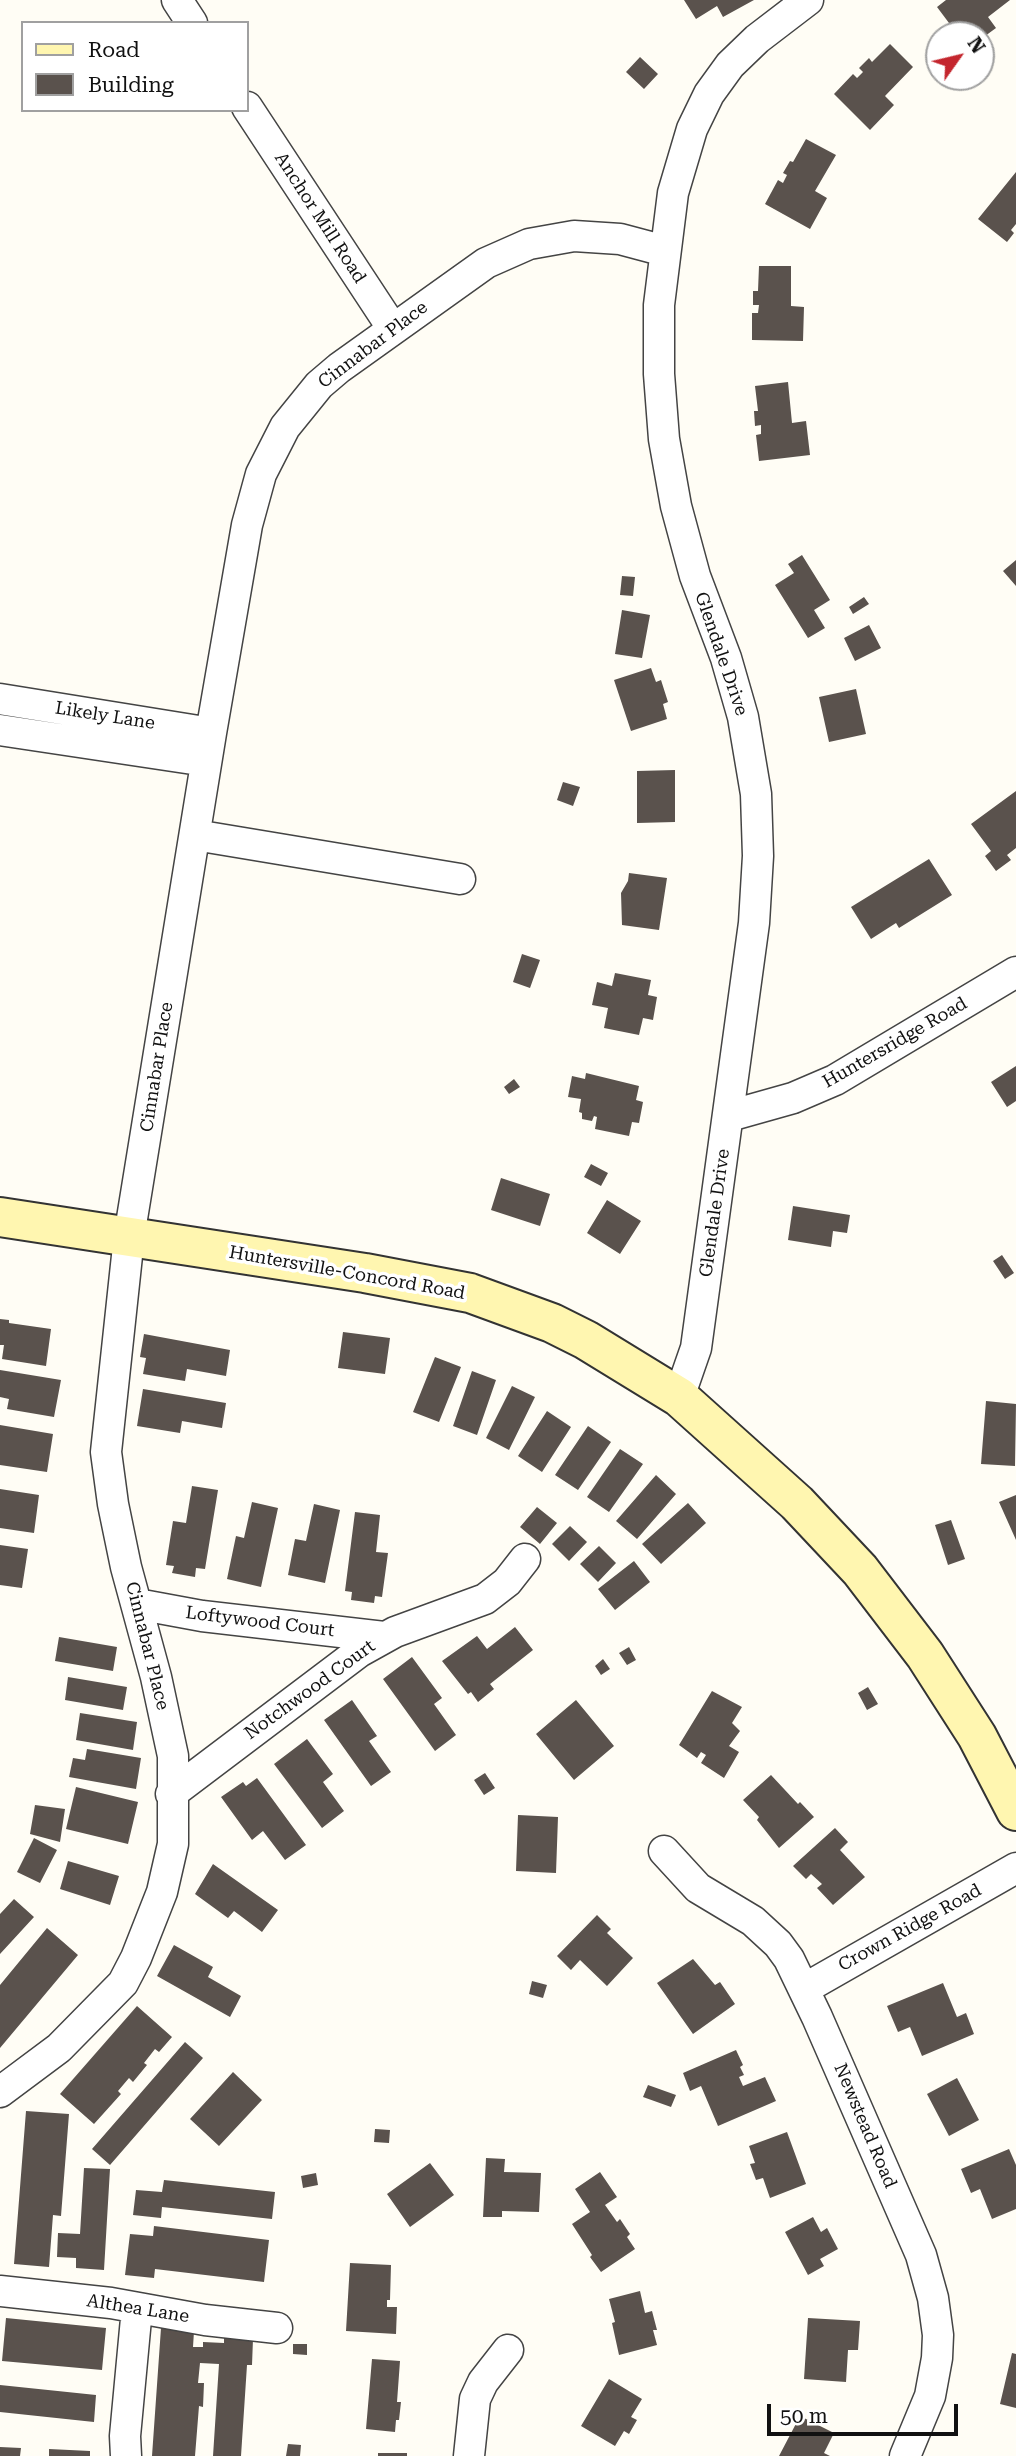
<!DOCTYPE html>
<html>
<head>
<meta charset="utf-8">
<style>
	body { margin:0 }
	#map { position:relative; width:1016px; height:2456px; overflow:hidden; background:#fffdf5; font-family:"Roboto Serif",serif }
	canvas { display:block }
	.legend { position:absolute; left:21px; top:21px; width:228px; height:91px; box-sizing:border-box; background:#fff; border:2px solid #a0a0a0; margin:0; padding:9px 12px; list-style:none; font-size:21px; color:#111 }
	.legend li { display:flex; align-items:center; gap:14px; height:35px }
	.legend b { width:35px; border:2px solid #a0a0a0 }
	.north { position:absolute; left:925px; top:21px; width:70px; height:70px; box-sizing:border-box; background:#fff; border:2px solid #a0a0a0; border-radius:50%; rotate:56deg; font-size:19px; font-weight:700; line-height:28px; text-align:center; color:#111 }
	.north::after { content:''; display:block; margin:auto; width:24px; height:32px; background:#c4262e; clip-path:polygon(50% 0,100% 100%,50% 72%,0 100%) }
	.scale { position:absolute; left:767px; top:2404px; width:191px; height:32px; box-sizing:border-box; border:4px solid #111; border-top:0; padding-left:9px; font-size:21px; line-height:24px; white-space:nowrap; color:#111; -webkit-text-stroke:5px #fff; paint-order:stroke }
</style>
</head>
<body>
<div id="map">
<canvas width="1016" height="2456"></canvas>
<ul class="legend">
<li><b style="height:9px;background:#fff6b0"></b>Road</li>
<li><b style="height:19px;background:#5a524d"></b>Building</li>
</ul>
<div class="north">N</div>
<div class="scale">50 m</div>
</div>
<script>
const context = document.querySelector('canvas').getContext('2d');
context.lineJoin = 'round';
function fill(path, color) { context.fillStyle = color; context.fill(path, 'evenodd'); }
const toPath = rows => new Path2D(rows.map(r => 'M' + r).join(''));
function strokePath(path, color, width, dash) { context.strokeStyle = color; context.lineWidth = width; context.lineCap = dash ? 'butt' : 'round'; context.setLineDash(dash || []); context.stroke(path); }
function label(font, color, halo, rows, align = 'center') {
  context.font = font + ' "Roboto Serif",serif'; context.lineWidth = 7; context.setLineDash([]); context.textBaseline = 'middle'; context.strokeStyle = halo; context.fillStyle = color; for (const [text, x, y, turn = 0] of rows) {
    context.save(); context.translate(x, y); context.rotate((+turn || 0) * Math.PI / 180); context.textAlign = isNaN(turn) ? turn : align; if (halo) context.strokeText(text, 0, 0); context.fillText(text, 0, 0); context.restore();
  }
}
fill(toPath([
	[684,0,754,0,723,17,717,6,696,19],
	[946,0,1010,0,988,17,996,28,981,39,981,35,958,35,937,7],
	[890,44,913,67,885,96,894,105,870,130,834,94,853,74,857,78,863,72,859,68,869,58,872,62],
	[640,57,658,74,644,89,626,72],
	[806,139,836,155,815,191,827,198,810,229,765,204,778,180,783,183,787,175,783,173,790,161,793,162],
	[1016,172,1016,224,1011,230,1014,233,1007,242,978,219],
	[759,266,791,266,791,306,804,307,803,341,752,340,752,313,758,313,759,305,753,305,753,291,758,291],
	[788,382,792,423,806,421,810,455,759,461,756,435,761,434,761,425,755,426,754,411,758,411,755,386],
	[802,555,830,600,814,610,825,628,808,638,775,585,794,573,788,564],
	[1016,560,1016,586,1003,571],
	[622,576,635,577,633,596,620,595],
	[864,597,869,604,853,614,849,607],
	[622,610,650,615,642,658,615,654],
	[869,625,881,648,855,661,844,638],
	[651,668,656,682,661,680,668,702,663,704,667,719,631,731,614,680],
	[856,689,866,734,829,742,819,697],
	[675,770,675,822,637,823,637,771],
	[563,782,580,787,573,806,557,800],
	[1016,791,1016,848,1007,855,1011,860,996,871,985,856,991,851,971,824],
	[929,859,952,895,899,928,896,923,871,939,851,907],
	[629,873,667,878,659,930,622,925,621,893,628,881],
	[522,954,540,960,530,988,513,982],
	[615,973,651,980,648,995,657,997,653,1020,643,1018,639,1035,604,1028,608,1008,592,1005,597,982,612,986],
	[1016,1066,1016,1101,1007,1107,991,1082],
	[586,1073,639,1086,636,1100,643,1102,639,1123,632,1122,629,1136,595,1129,597,1117,594,1116,592,1121,582,1119,582,1113,579,1112,581,1099,568,1097,572,1076,585,1079],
	[514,1079,520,1087,509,1094,504,1087],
	[591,1164,608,1173,601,1186,584,1177],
	[501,1178,550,1194,540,1226,491,1210],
	[607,1200,641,1221,620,1254,587,1233],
	[793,1206,850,1215,847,1233,833,1231,831,1247,788,1240],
	[1002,1255,1014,1273,1005,1279,993,1261],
	[0,1319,9,1320,9,1323,51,1329,46,1366,2,1359,4,1345,0,1345],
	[343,1332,390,1338,385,1374,338,1368],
	[144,1334,230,1350,226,1376,187,1369,185,1381,143,1374,146,1358,140,1357],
	[435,1357,461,1367,439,1422,413,1412],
	[0,1370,61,1380,54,1417,7,1409,9,1399,0,1397],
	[472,1371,496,1380,477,1435,453,1426],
	[512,1386,535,1397,509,1450,486,1438],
	[143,1389,226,1403,222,1428,182,1421,180,1433,137,1426],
	[986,1401,1016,1404,1015,1466,981,1464],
	[547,1411,571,1427,542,1472,518,1456],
	[0,1425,53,1434,47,1472,0,1465],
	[588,1426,611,1442,578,1490,555,1475],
	[620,1449,643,1464,609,1512,587,1497],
	[656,1475,676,1494,637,1539,616,1521],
	[192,1486,218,1490,205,1569,196,1568,195,1577,172,1573,174,1566,166,1565,173,1521,186,1523],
	[0,1489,39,1495,34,1533,0,1528],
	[1016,1495,1016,1540,999,1502],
	[252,1502,278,1508,261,1587,227,1579,236,1536,244,1538],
	[688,1503,706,1523,661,1564,642,1544],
	[314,1504,340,1510,325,1583,288,1575,295,1539,306,1541],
	[537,1507,557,1523,540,1544,520,1527],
	[355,1512,380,1515,376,1552,388,1553,382,1597,375,1596,374,1603,351,1600,352,1592,345,1591],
	[951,1520,965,1559,948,1565,935,1525],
	[570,1526,587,1542,569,1561,552,1544],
	[0,1545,28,1549,22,1588,0,1585],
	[599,1546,616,1563,598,1582,580,1564],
	[634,1561,650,1582,615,1610,598,1589],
	[515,1627,533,1650,490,1684,494,1689,478,1702,471,1692,468,1694,442,1661,477,1636,487,1649],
	[59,1637,117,1647,113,1671,55,1661],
	[629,1647,636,1660,627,1665,619,1653],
	[412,1657,442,1698,434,1704,456,1735,435,1751,383,1679],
	[603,1659,610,1669,601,1675,595,1666],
	[68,1677,127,1687,123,1710,65,1700],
	[868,1687,878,1704,867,1710,858,1693],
	[712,1691,742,1707,732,1723,740,1731,729,1746,739,1752,724,1778,701,1763,706,1755,701,1752,697,1758,679,1745],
	[352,1700,377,1736,369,1741,391,1772,371,1786,324,1720],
	[576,1700,614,1746,574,1780,536,1734],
	[80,1713,137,1722,133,1750,76,1740],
	[307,1739,333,1774,323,1782,344,1811,322,1828,274,1764],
	[87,1749,141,1758,136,1789,69,1777,73,1758,85,1760],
	[485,1773,495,1788,484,1795,474,1780],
	[771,1775,798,1804,800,1802,814,1817,779,1848,757,1820,759,1817,743,1800],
	[257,1778,306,1845,285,1860,263,1831,252,1840,221,1797,243,1782,246,1786],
	[76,1787,138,1802,128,1844,66,1829],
	[35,1805,65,1809,60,1842,30,1834],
	[518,1815,558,1817,556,1873,516,1871],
	[835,1828,848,1842,840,1850,865,1877,833,1905,817,1888,822,1884,811,1874,806,1879,793,1866],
	[34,1838,57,1850,40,1883,17,1872],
	[68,1861,119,1876,110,1905,60,1889],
	[213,1864,278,1910,262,1932,234,1911,228,1918,195,1894],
	[14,1899,34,1917,0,1954,0,1914],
	[597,1915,611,1929,607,1933,633,1958,607,1986,580,1960,571,1970,557,1956],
	[47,1928,78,1955,0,2048,0,1985],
	[174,1945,213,1967,208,1977,241,1996,230,2017,157,1976],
	[693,1959,715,1985,720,1982,735,2004,693,2034,657,1983],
	[532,1981,547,1985,543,1998,529,1994],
	[943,1983,957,2017,966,2013,974,2034,922,2056,910,2027,898,2032,887,2006],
	[137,2006,172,2037,159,2052,155,2049,144,2063,147,2065,133,2082,129,2078,118,2091,121,2094,94,2124,60,2094],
	[185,2042,203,2058,110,2165,92,2149],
	[736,2050,743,2065,740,2067,744,2075,739,2077,743,2086,765,2077,776,2101,718,2126,701,2086,690,2091,683,2073],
	[233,2072,262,2100,219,2146,190,2119],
	[957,2078,979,2120,949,2136,927,2094],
	[648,2085,676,2095,671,2107,643,2097],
	[26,2111,69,2114,61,2216,53,2215,49,2267,14,2264],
	[375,2129,390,2130,389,2143,374,2142],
	[787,2132,806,2184,770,2198,763,2178,756,2180,750,2164,755,2163,749,2146],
	[1009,2149,1016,2165,1016,2209,992,2219,980,2189,971,2193,961,2169],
	[486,2158,505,2159,504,2172,541,2173,539,2212,502,2211,502,2217,483,2217],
	[430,2163,454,2195,410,2227,387,2194],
	[84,2168,110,2169,104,2270,76,2268,76,2258,57,2257,58,2233,80,2234],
	[600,2172,617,2197,605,2205,617,2222,620,2219,630,2234,627,2237,635,2249,601,2272,590,2257,592,2255,572,2224,590,2212,575,2189],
	[316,2173,318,2185,303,2188,301,2176],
	[164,2180,275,2192,272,2219,162,2207,161,2218,133,2215,136,2190,162,2192],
	[813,2217,821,2232,827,2228,838,2249,820,2259,824,2266,808,2275,785,2232],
	[154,2226,269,2240,264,2282,155,2269,154,2278,125,2275,130,2234,153,2236],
	[350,2263,391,2265,390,2300,387,2300,387,2307,397,2307,396,2334,346,2331],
	[640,2291,645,2313,652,2311,657,2330,653,2330,657,2345,619,2355,612,2323,615,2322,609,2299],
	[6,2318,106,2328,102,2370,2,2361],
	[808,2318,860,2321,858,2350,848,2350,846,2382,804,2379],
	[161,2328,194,2331,193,2347,203,2347,203,2342,224,2343,224,2337,253,2339,252,2365,247,2365,241,2456,213,2456,219,2364,200,2363,198,2383,204,2383,203,2407,199,2406,195,2456,152,2456],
	[293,2344,307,2344,307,2355,293,2354],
	[1012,2353,1016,2354,1016,2408,1000,2404],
	[372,2359,400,2361,397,2402,401,2402,399,2420,396,2420,395,2432,366,2429],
	[609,2379,642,2399,631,2417,637,2420,629,2434,624,2431,615,2446,581,2426],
	[0,2385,96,2395,94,2422,0,2412],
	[800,2416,834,2433,824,2453,830,2456,779,2456],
	[288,2444,301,2445,300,2456,286,2456],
	[0,2447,21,2448,20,2456,0,2456],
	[49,2449,90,2451,90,2456,49,2456],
	[378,2453,407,2453,407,2456,378,2456]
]), '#5a524d');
const minor = toPath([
	[177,0,192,23],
	[247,107,393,329],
	[0,699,211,733],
	[0,730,206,761],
	[195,835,460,879],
	[729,1116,793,1098,835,1080,1016,972],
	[679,1397,696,1348,754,923,758,856,756,794,743,717,726,658,695,576,676,506,664,439,659,374,659,305,673,193,692,129,709,94,730,65,757,39,808,0],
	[137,1604,202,1616,384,1637],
	[171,1794,359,1652,395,1632,485,1599,507,1582,525,1559],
	[664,1851,698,1888,753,1921,778,1944,789,1959,817,2017,921,2255,933,2298,938,2335,937,2358,930,2396,905,2456],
	[804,1989,1016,1868],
	[0,2092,59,2048,123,1983,136,1958,162,1892,173,1844,173,1756,156,1677,126,1567,113,1504,106,1452,129,1237,211,733,247,525,261,474,285,427,319,385,339,368,486,263,529,244,574,236,620,239,665,251],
	[0,2291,111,2303,205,2320,277,2328],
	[126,2456,125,2436,137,2308],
	[469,2456,475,2399,483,2382,508,2350]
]);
const secondary = toPath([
	[0,1217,365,1273,470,1293,552,1323,586,1340,679,1397,797,1503,860,1570,925,1655,977,1736,1016,1811]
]);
strokePath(minor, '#444', 33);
strokePath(secondary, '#333', 42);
strokePath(minor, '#fff', 30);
strokePath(secondary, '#fff6b0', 38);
label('18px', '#111', '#fff', [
	["Anchor Mill Road",320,218,57],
	["Cinnabar Place",373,345,-37],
	["Glendale Drive",721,654,71],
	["Likely Lane",105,716,9],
	["Huntersridge Road",895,1043,-30],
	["Cinnabar Place",157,1067,-81],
	["Glendale Drive",715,1213,-82],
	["Huntersville-Concord Road",347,1273,10],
	["Loftywood Court",260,1622,7],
	["Cinnabar Place",147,1646,76],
	["Notchwood Court",310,1690,-36],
	["Crown Ridge Road",910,1928,-29],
	["Newstead Road",865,2126,67],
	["Althea Lane",138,2309,9]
]);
</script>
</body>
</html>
